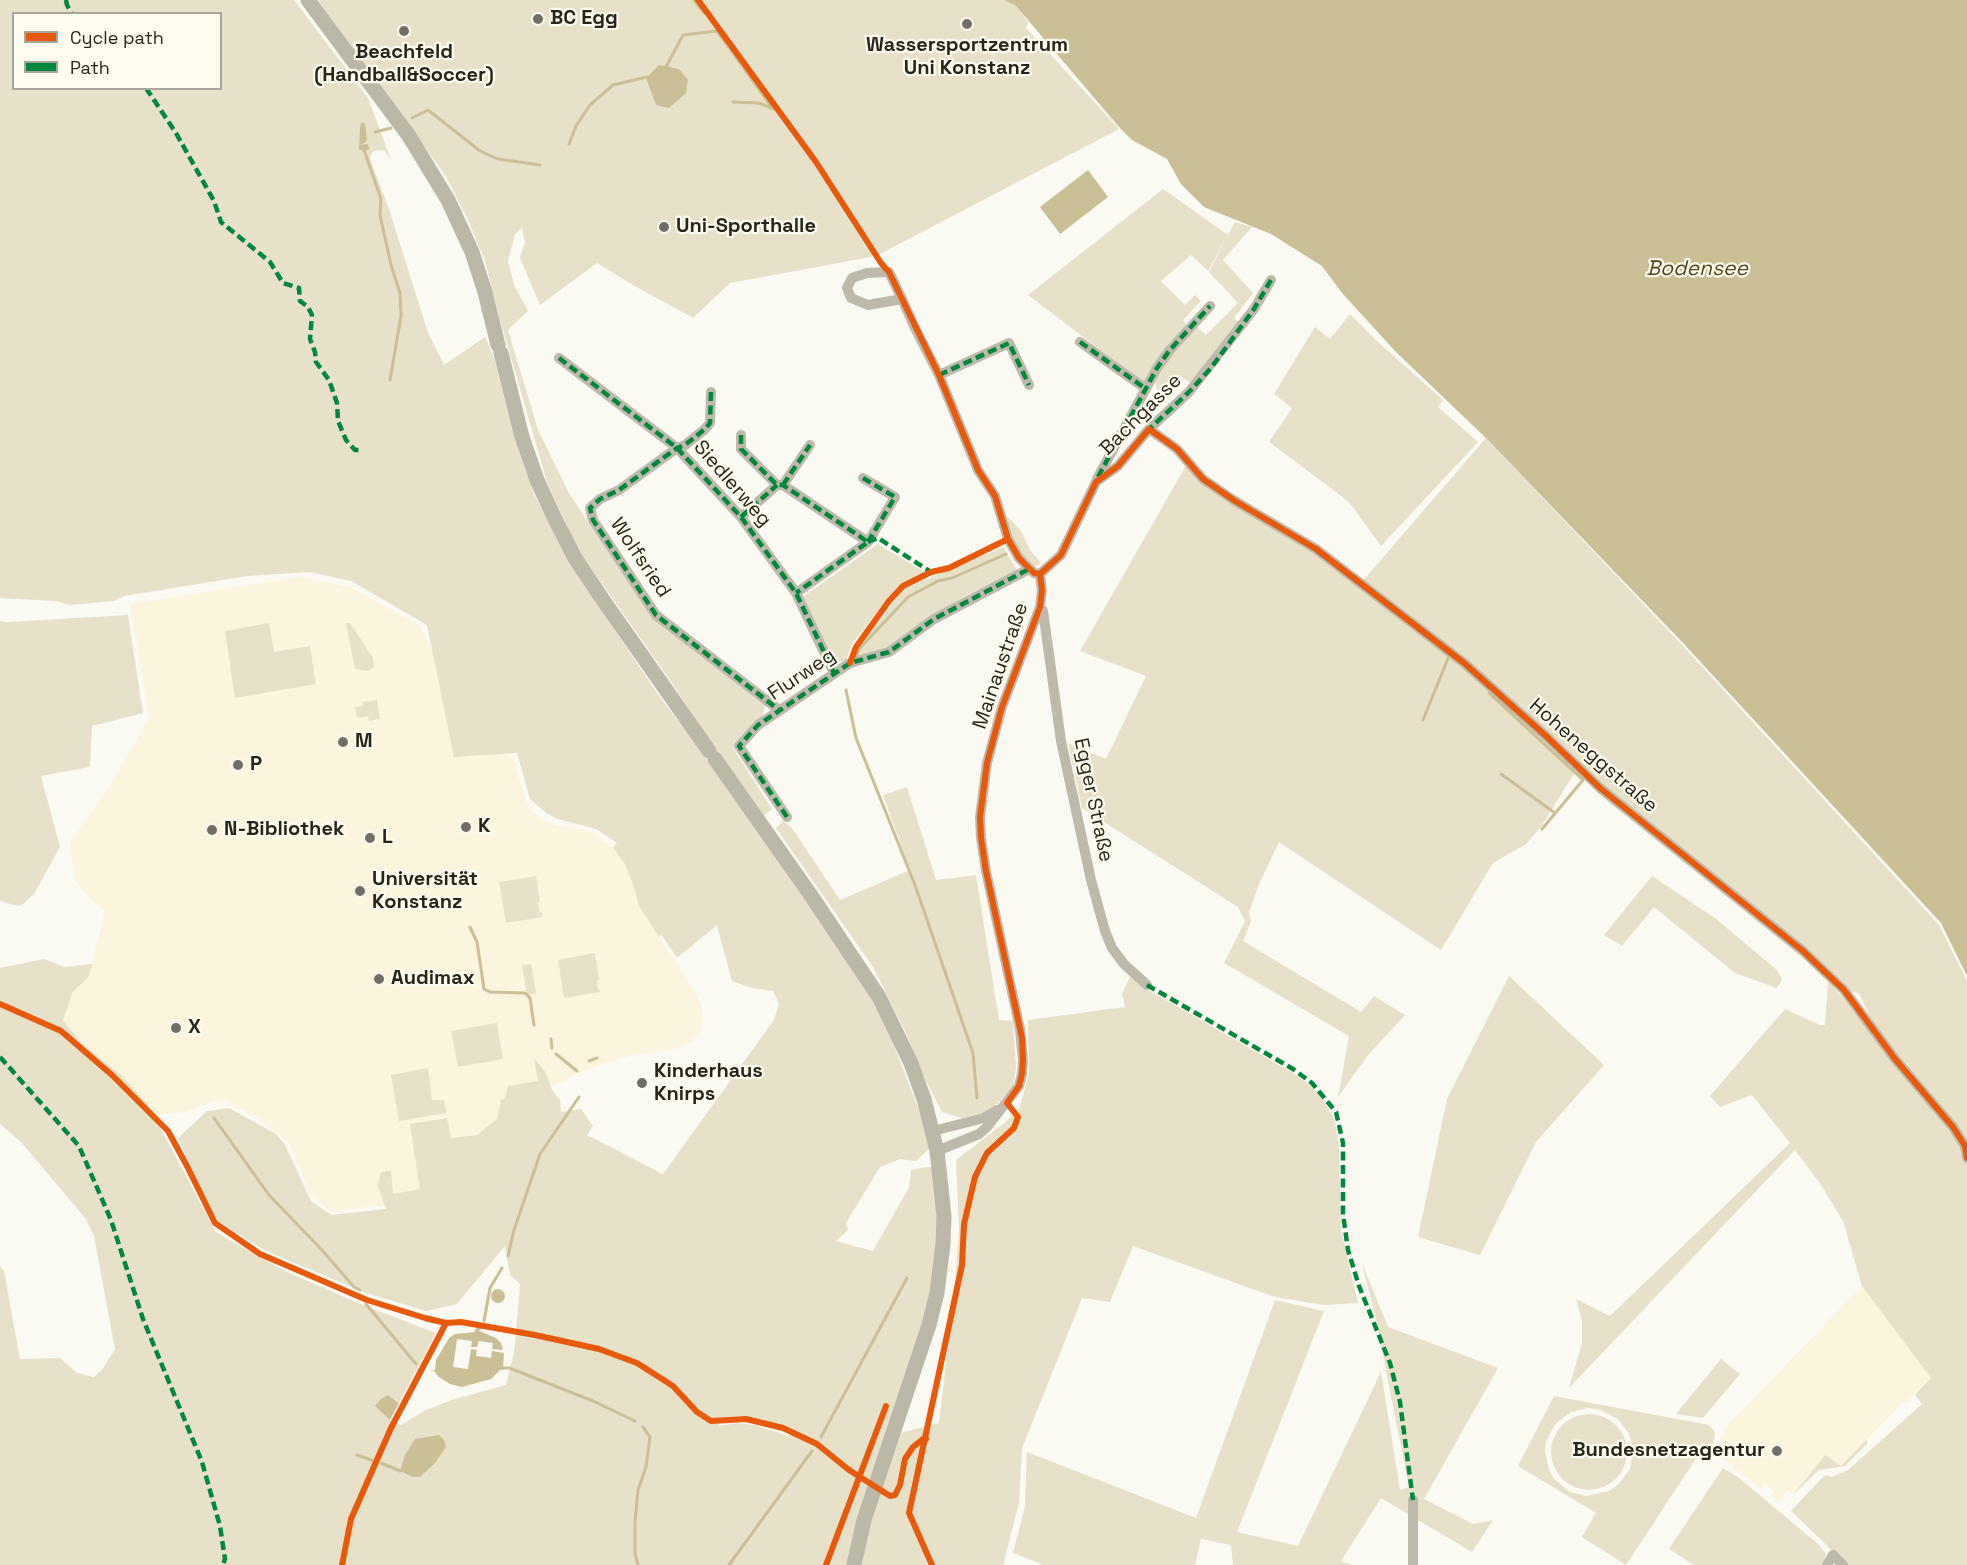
<!DOCTYPE html>
<html>
<head>
<meta charset="utf-8">
<style>
	body { margin:0 }
	#map { position:relative; width:1967px; height:1565px; overflow:hidden; background:#faf9f2; font-family:"Space Grotesk",sans-serif }
	canvas { display:block }
	.legend { position:absolute; left:12px; top:12px; width:210px; height:78px; box-sizing:border-box; background:#fefbef; border:2px solid #a8a599; margin:0; padding:8px 10px; list-style:none; font-size:18px; color:#272419 }
	.legend li { display:flex; align-items:center; gap:12px; height:30px }
	.legend b { width:30px; border:2px solid #a8a599 }
</style>
</head>
<body>
<div id="map">
<canvas width="1967" height="1565"></canvas>
<ul class="legend">
<li><b style="height:8px;background:#e8590c"></b>Cycle path</li>
<li><b style="height:8px;background:#00873e"></b>Path</li>
</ul>
</div>
<script>
const context = document.querySelector('canvas').getContext('2d');
context.lineJoin = 'round';
function fill(path, color) { context.fillStyle = color; context.fill(path, 'evenodd'); }
const toPath = rows => new Path2D(rows.map(r => 'M' + r).join(''));
function strokePath(path, color, width, dash) { context.strokeStyle = color; context.lineWidth = width; context.lineCap = dash ? 'butt' : 'round'; context.setLineDash(dash || []); context.stroke(path); }
function label(font, color, halo, rows, align = 'center') {
  context.font = font + ' "Space Grotesk",sans-serif'; context.lineWidth = 4.5; context.setLineDash([]); context.textBaseline = 'middle'; context.strokeStyle = halo; context.fillStyle = color; for (const [text, x, y, turn = 0] of rows) {
    context.save(); context.translate(x, y); context.rotate((+turn || 0) * Math.PI / 180); context.textAlign = isNaN(turn) ? turn : align; if (halo) context.strokeText(text, 0, 0); context.fillText(text, 0, 0); context.restore();
  }
}
fill(toPath([
	[300,577,350,587,419,625,438,661,490,747,513,758,528,808,541,819,555,825,594,832,613,848,625,864,634,887,639,906,693,989,702,1006,703,1023,699,1034,690,1043,671,1050,637,1054,607,1062,580,1072,547,1089,407,1206,377,1206,331,1211,311,1196,289,1142,253,1115,229,1104,226,1100,212,1101,187,1112,155,1115,122,1076,82,1043,63,1021,72,993,89,975,105,911,90,899,75,881,70,842,110,786,149,718,130,604],
	[1862,1286,1931,1378,1907,1402,1904,1401,1841,1466,1825,1455,1793,1495,1787,1490,1778,1501,1772,1496,1774,1492,1765,1485,1761,1489,1720,1457,1718,1449,1721,1440,1728,1425]
]), '#fbf5dd');
fill(toPath([
	[0,0,294,0,368,98,391,160,385,151,379,150,372,152,370,159,389,209,428,333,444,365,485,337,494,358,518,449,534,494,581,580,659,696,696,744,797,885,869,994,888,1030,920,1113,929,1149,916,1161,900,1159,880,1167,846,1223,848,1230,836,1241,873,1251,909,1187,911,1170,939,1165,944,1227,900,1433,939,1423,953,1305,959,1230,956,1160,1003,1124,1019,1109,1029,1074,1028,1020,1125,1007,1122,994,1131,975,1147,989,1293,1073,1311,1086,1324,1101,1334,1118,1339,1143,1341,1230,1358,1303,1324,1305,1275,1297,1133,1246,1110,1302,1082,1298,1022,1448,1019,1503,1003,1565,862,1565,869,1522,857,1565,0,1565,0,1266,4,1271,20,1359,60,1358,77,1373,94,1377,102,1370,115,1349,94,1236,86,1219,21,1142,0,1124,0,968,44,959,65,967,92,964,89,976,72,993,63,1021,82,1043,122,1076,147,1103,216,1232,285,1271,358,1303,436,1333,399,1403,395,1398,390,1420,401,1425,426,1410,452,1400,506,1385,514,1354,520,1284,510,1275,505,1246,457,1304,426,1311,366,1293,264,1250,220,1222,212,1211,178,1138,207,1111,229,1108,276,1134,285,1145,311,1201,331,1215,386,1209,378,1186,381,1172,391,1171,393,1194,420,1189,410,1124,447,1118,451,1138,477,1135,497,1119,501,1100,505,1098,508,1086,538,1081,534,1058,546,1073,552,1090,560,1100,561,1112,581,1109,593,1126,587,1135,663,1174,774,1020,779,1004,773,991,752,988,732,981,717,925,677,958,661,934,659,937,639,906,634,887,625,864,613,848,617,843,596,829,558,819,546,813,530,799,517,753,454,757,427,625,351,581,310,572,247,576,124,596,114,601,70,605,56,601,0,598],
	[14,14,220,14,220,88,14,88],
	[745,1416,793,1429,789,1436,754,1425,737,1423,719,1426,722,1417],
	[318,0,1004,0,1016,6,1028,22,1026,28,1119,129,876,256,730,283,693,318,633,285,597,263,540,305,520,258,525,242,522,228,515,234,508,261,514,285,528,311,508,330,538,430,570,495,651,615,765,706,762,717,741,736,733,748,772,809,762,817,719,757,674,686,577,548,547,482,499,316,485,261,467,218,445,175],
	[1163,189,1228,235,1235,222,1252,227,1223,260,1253,293,1234,318,1240,323,1191,383,1179,375,1159,395,1155,383,1170,355,1197,327,1206,335,1238,303,1209,272,1227,236,1208,271,1191,255,1161,281,1185,305,1195,295,1201,301,1183,320,1187,326,1144,383,1028,295],
	[1350,314,1379,343,1443,400,1438,407,1478,442,1381,546,1349,502,1269,442,1292,408,1274,394,1315,327,1330,339],
	[1486,438,1682,645,1939,925,1967,981,1967,1565,1847,1565,1791,1511,1821,1479,1826,1475,1832,1477,1848,1470,1922,1404,1915,1395,1931,1378,1862,1286,1843,1221,1821,1185,1795,1150,1569,1388,1582,1343,1582,1321,1576,1299,1610,1316,1790,1143,1752,1095,1720,1107,1710,1096,1785,1009,1820,1025,1825,1025,1828,981,1891,1054,1875,1028,1859,993,1844,990,1578,767,1541,827,1526,844,1493,863,1441,950,1279,842,1260,882,1249,912,1251,921,1243,941,1361,1012,1374,996,1405,1015,1368,1055,1338,1097,1349,1036,1224,963,1245,921,1238,907,1082,808,1068,743,1106,759,1146,676,1080,651,1188,462,1204,480,1361,583],
	[1007,516,1021,531,1030,550,1041,563,1035,567,1028,565,1011,537],
	[878,544,926,573,901,585,887,599,852,644,845,663,832,659,801,598],
	[1003,547,1018,572,967,595,888,649,859,658,855,653,903,589],
	[128,615,143,713,92,726,90,767,41,776,60,847,34,894,22,905,17,906,0,901,0,621,8,622],
	[269,623,274,652,310,646,316,684,235,698,225,631],
	[346,623,350,623,373,658,374,667,369,671,355,669],
	[377,700,380,719,369,721,368,716,357,718,355,707,363,706,363,702],
	[907,787,936,880,976,875,999,1020,1013,1021,1016,1068,1013,1088,987,1113,962,1118,942,1112,926,1081,906,1033,873,967,776,828,783,821,792,828,840,900,910,870,883,795],
	[536,876,540,902,538,903,540,912,542,912,543,917,506,923,499,882],
	[1652,876,1716,919,1777,970,1782,979,1777,988,1735,973,1654,907,1622,946,1604,935],
	[595,953,599,980,597,980,598,989,601,992,564,998,558,960],
	[531,964,536,993,527,995,522,965],
	[1509,976,1604,1065,1536,1142,1480,1255,1418,1237,1447,1099],
	[497,1023,503,1059,458,1067,451,1031],
	[428,1068,432,1100,444,1100,446,1113,399,1121,391,1075],
	[1361,1261,1388,1327,1498,1368,1424,1499,1473,1524,1493,1520,1472,1552,1381,1498,1341,1561,1352,1565,1233,1565,1231,1545,1201,1539,1195,1565,1044,1565,1013,1553,1025,1506,1027,1452,1196,1518,1275,1300,1324,1311,1237,1532,1298,1546,1381,1372,1400,1490,1409,1487,1374,1310],
	[1721,1359,1740,1374,1703,1418,1676,1414],
	[1554,1396,1709,1425,1715,1432,1711,1455,1701,1451,1626,1565,1582,1537,1596,1513,1518,1466],
	[1588,1408,1600,1410,1618,1419,1629,1434,1633,1451,1630,1469,1619,1484,1609,1491,1587,1496,1570,1492,1554,1479,1549,1470,1545,1450,1546,1441,1556,1423,1571,1412],
	'1551 1452a38 38 0 1 1 76 0a38 38 0 1 1-76 0Z',
	[1866,1440,1868,1443,1845,1466,1819,1470,1793,1495,1825,1455,1841,1466],
	[1723,1468,1739,1478,1818,1544,1826,1554,1823,1565,1694,1565,1669,1549]
]), '#e7e1c9');
fill(toPath([
	[1004,0,1967,0,1967,976,1941,923,1683,643,1486,438,1396,352,1342,293,1322,266,1271,234,1204,207,1181,184,1167,159,1132,140,1119,127,1016,6],
	[659,65,679,69,688,80,686,93,669,108,656,105,646,78],
	[362,122,365,124,367,139,366,142,360,145,367,144,369,147,369,150,359,150,360,126],
	[1088,170,1108,197,1060,234,1040,207],
	'491 1296a7 7 0 1 1 14 0a7 7 0 1 1-14 0Z',
	[475,1329,496,1338,501,1343,503,1350,492,1349,493,1343,479,1341,477,1347,471,1347,472,1341,457,1339,453,1367,468,1369,471,1349,477,1350,476,1356,491,1358,492,1351,504,1353,503,1370,500,1370,491,1379,462,1387,450,1384,439,1377,434,1371,429,1370,435,1370,436,1360,449,1338,455,1334,475,1332],
	[388,1395,399,1403,390,1420,375,1406,381,1399],
	[439,1435,444,1440,446,1447,435,1463,420,1477,413,1477,400,1471,405,1455,415,1439]
]), '#cabf95');
strokePath(toPath([
	[694,0,704,13],
	[666,67,683,35,717,31,773,109],
	[733,102,759,103,771,108],
	[412,118,428,110,480,151,498,159,540,165],
	[375,132,391,128],
	[569,144,576,126,590,105,613,85,647,77],
	[361,147,364,150,381,199,380,215,391,265,400,293,401,316,390,380],
	[856,657,860,648,908,597,938,581,952,578,1006,554],
	[846,690,856,738,915,885,973,1053,977,1098],
	[1489,693,1583,780,1542,829],
	[1423,720,1449,656],
	[1501,774,1555,813],
	[470,927,477,942,484,989,490,992,525,993,530,998,534,1025],
	[551,1039,552,1048],
	[556,1054,577,1071],
	[589,1061,597,1058],
	[214,1118,269,1195,322,1250,354,1287,360,1290],
	[508,1256,514,1230,540,1154,579,1097],
	[366,1304,416,1364],
	[484,1321,490,1288,502,1268],
	[477,1330,482,1327],
	[504,1368,510,1368],
	[512,1369,593,1401,635,1421],
	[821,1437,907,1278],
	[357,1455,374,1461],
	[381,1463,400,1471],
	[638,1565,635,1554,635,1522,638,1490,646,1467,650,1437,643,1427],
	[729,1565,812,1451]
]), '#cabf95', 3);
strokePath(toPath([
	[902,299,868,305,851,298,847,288,852,278,867,273,889,272,902,299,915,328,939,375,978,470,995,496,1008,539,1019,558,1034,573,1040,574],
	[1080,342,1146,389],
	[559,358,677,448,741,517,796,593,834,673],
	[939,375,1009,343,1029,385],
	[711,392,710,423,705,429,685,445,677,448,619,490,600,499,590,508,593,520,656,615,779,710],
	[1149,429,1177,449,1203,479,1235,501,1316,549,1464,663,1546,736,1600,788,1803,951,1844,990,1895,1059,1953,1127,1965,1146,1967,1158],
	[741,435,741,449,777,485,783,485,868,542,796,593],
	[863,478,895,497,868,542],
	[1097,479,1157,368,1169,351,1210,306],
	[783,485,810,445],
	[741,517,777,485],
	[1040,574,1061,555,1096,482,1118,466,1149,429,1189,392,1254,309,1271,280],
	[1040,607,1043,611,1061,741,1091,880,1105,931,1112,948,1124,964,1147,985],
	[787,817,739,746,758,725,850,663,889,652,934,619,1029,569],
	[933,1131,984,1118,997,1110],
	[937,1151,979,1134,987,1127,1019,1086,1022,1074,1023,1061,1020,1029,986,871,981,838,980,817,987,763,1002,707,1040,607,1042,590,1040,574],
	[1413,1565,1413,1500],
	[1827,1565,1833,1555,1843,1565]
]), '#bdb9ab', 10);
strokePath(toPath([
	[308,0,409,136,448,200,472,252,485,292,498,345],
	[501,353,522,437,537,480,555,519,575,558,603,600,709,751],
	[715,759,810,894,879,997,911,1063,924,1099,937,1151,944,1216,943,1244,937,1293,929,1325,864,1520,854,1565]
]), '#bcb8a7', 15);
strokePath(toPath([
	[66,0,67,5,72,14],
	[146,88,176,133,214,201,221,222,270,262,283,283,299,288,300,301,308,307,312,315,310,339,315,352,316,362,329,380,337,403,338,421,346,440,355,450,359,450],
	[1080,342,1146,389],
	[559,358,677,448,741,517,796,593,834,673],
	[939,375,1009,343,1029,385],
	[711,392,710,423,705,429,685,445,677,448,619,490,600,499,590,508,593,520,656,615,779,710],
	[1146,432,1189,392,1211,368,1254,309,1271,280],
	[741,435,741,449,777,485,783,485,868,542,796,593],
	[1098,477,1157,368,1169,351,1210,306],
	[863,478,895,497,868,542],
	[783,485,810,445],
	[741,517,777,485],
	[868,542,878,538,931,572],
	[787,817,739,746,758,725,850,663,889,652,934,619,1029,569],
	[1147,985,1293,1069,1312,1083,1336,1112,1343,1143,1343,1214,1348,1250,1359,1286,1390,1363,1400,1402,1413,1500],
	[0,1057,79,1146,111,1220,143,1319,202,1462,220,1526,225,1559,223,1565]
]), '#00873e', 4.5, [9, 4.5]);
strokePath(toPath([
	[698,0,816,162,881,263,889,272,939,375,978,470,995,496,1008,539,1019,558,1034,573,1040,574],
	[1040,574,1061,555,1096,482,1118,466,1149,429,1177,449,1203,479,1235,501,1316,549,1464,663,1546,736,1600,788,1803,951,1844,990,1895,1059,1953,1127,1965,1146,1967,1158],
	[850,663,856,647,889,601,903,586,931,572,949,568,1008,539],
	[0,1004,61,1031,112,1075,168,1131,187,1166,215,1223,260,1254,367,1300,425,1318,446,1323,461,1322,535,1335,599,1349,637,1363,673,1386,697,1412,711,1421,746,1419,783,1428,817,1444,849,1470,890,1496,895,1495,900,1485,905,1459,913,1447,923,1439,926,1439],
	[342,1565,351,1519,391,1428,446,1323],
	[826,1565,886,1406],
	[932,1565,909,1513,962,1265,964,1224,975,1177,987,1153,1014,1128,1018,1117,1007,1103,1019,1086,1022,1074,1023,1061,1022,1038,986,871,981,838,980,817,987,763,1002,707,1040,607,1042,590,1040,574]
]), '#e8590c', 6);
for (const [x, y, r, color] of [
	[538,19,6,"#716f65"],
	[967,24,6,"#716f65"],
	[404,31,6,"#716f65"],
	[664,227,6,"#716f65"],
	[343,742,6,"#716f65"],
	[238,765,6,"#716f65"],
	[466,827,6,"#716f65"],
	[212,830,6,"#716f65"],
	[370,838,6,"#716f65"],
	[360,891,6,"#716f65"],
	[379,979,6,"#716f65"],
	[176,1028,6,"#716f65"],
	[642,1083,6,"#716f65"],
	[1777,1451,6,"#716f65"]
]) { const dot = new Path2D(); dot.arc(x, y, r, 0, 2 * Math.PI); context.fillStyle = color; context.fill(dot); strokePath(dot, '#fefbef', 2); }
label('bold 20px', '#272419', '#fefbef', [
	["BC Egg",550,19],
	["Wassersportzentrum",967,46,"center"],
	["Uni Konstanz",967,69,"center"],
	["Beachfeld",404,53,"center"],
	["(Handball&Soccer)",404,76,"center"],
	["Uni-Sporthalle",676,227],
	["M",355,742],
	["P",250,765],
	["K",478,827],
	["N-Bibliothek",224,830],
	["L",382,838],
	["Universität",372,880],
	["Konstanz",372,903],
	["Audimax",391,979],
	["X",188,1028],
	["Kinderhaus",654,1072],
	["Knirps",654,1095],
	["Bundesnetzagentur",1765,1451,"right"]
], 'left');
label('20px', '#272419', '#fefbef', [
	["Bachgasse",1141,415,-45],
	["Siedlerweg",732,484,49],
	["Wolfsried",640,558,56],
	["Mainaustraße",1001,666,-71],
	["Flurweg",802,675,-34],
	["Hoheneggstraße",1593,756,41],
	["Egger Straße",1093,800,78]
]);
label('italic 21px', '#54481b', '#fefbef', [
	["Bodensee",1697,269]
]);
</script>
</body>
</html>
